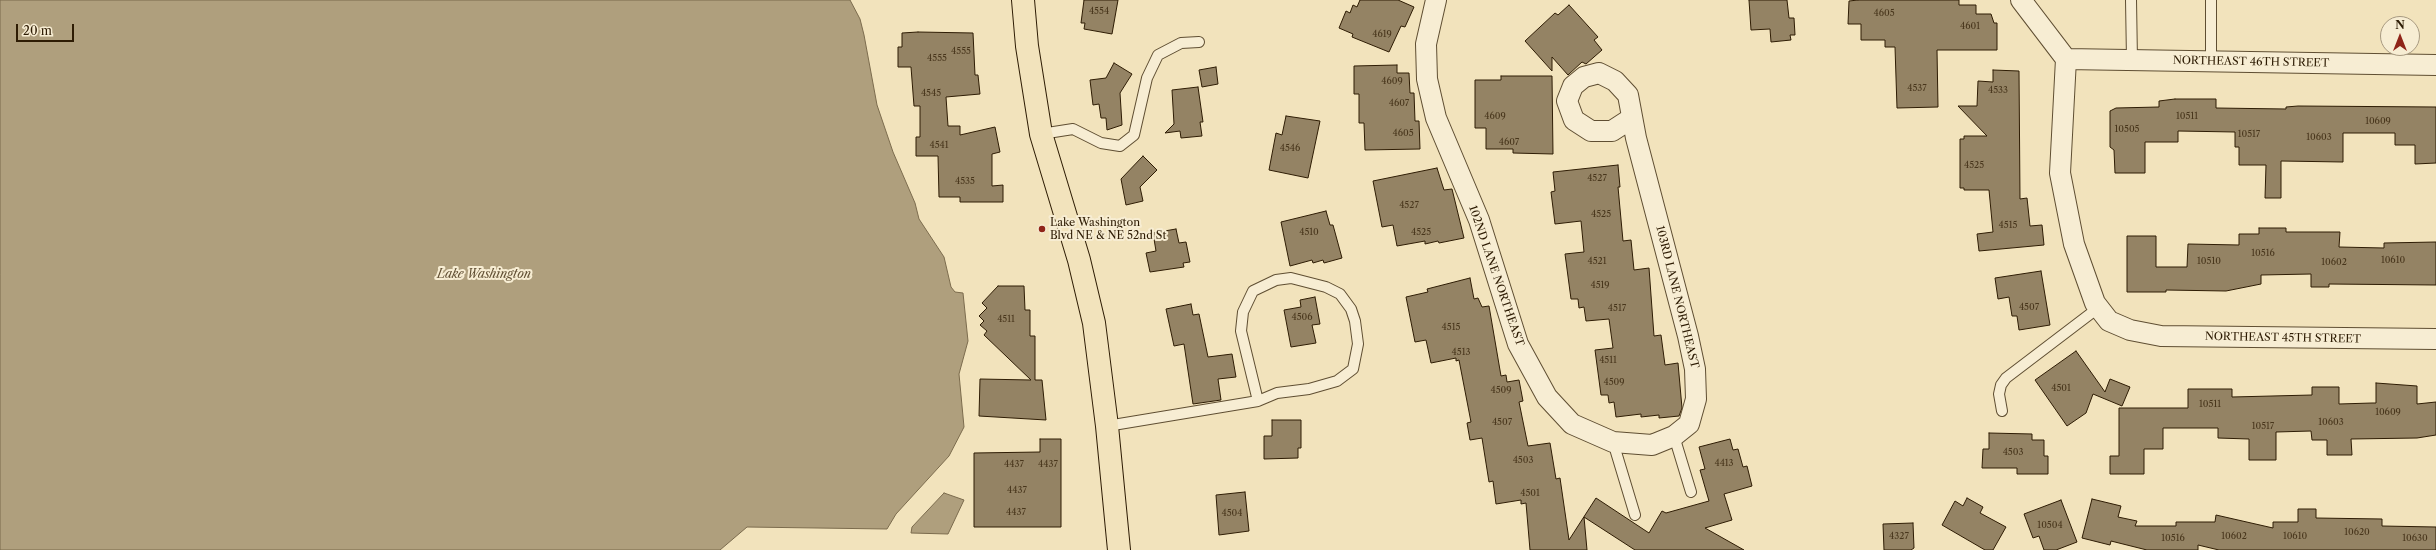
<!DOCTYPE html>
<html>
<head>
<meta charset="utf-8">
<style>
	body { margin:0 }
	#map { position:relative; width:2436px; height:550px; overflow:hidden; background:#f2e3bc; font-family:"Libre Caslon Text",serif }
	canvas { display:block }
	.north { position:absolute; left:2380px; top:16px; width:40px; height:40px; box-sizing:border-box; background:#f7edd3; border:1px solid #a79980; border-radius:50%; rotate:0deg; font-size:11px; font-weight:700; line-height:16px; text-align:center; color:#2e1c04 }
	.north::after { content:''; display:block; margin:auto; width:14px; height:18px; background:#8f2418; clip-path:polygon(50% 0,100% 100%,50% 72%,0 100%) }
	.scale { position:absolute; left:16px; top:24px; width:58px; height:18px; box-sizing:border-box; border:2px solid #2e1c04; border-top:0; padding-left:5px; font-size:12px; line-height:14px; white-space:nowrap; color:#2e1c04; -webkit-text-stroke:3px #f7edd3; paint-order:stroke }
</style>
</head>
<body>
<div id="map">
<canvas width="2436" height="550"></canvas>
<div class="north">N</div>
<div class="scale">20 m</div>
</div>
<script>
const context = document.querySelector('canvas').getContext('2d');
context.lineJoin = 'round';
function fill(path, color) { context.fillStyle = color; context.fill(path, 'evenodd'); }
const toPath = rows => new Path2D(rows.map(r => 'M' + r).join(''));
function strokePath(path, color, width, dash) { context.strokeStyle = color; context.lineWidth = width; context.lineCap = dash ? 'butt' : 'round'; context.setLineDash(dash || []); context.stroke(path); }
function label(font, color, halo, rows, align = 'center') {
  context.font = font + ' "Libre Caslon Text",serif'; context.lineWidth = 4; context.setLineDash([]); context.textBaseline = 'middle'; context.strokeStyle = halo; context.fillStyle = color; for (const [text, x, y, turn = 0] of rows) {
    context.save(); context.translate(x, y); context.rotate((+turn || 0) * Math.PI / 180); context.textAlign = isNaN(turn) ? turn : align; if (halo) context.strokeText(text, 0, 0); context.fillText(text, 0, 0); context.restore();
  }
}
const water = toPath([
	[0,0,850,0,860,19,864,35,877,105,893,152,915,203,919,219,944,257,951,287,955,292,963,293,968,341,959,374,964,427,949,456,896,514,887,529,747,527,720,550,0,550,0,0],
	[944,493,964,500,948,534,911,533,912,527,944,493]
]);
fill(water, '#af9f7d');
strokePath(water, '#7b6b4d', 1);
const building = toPath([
	[1084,0,1118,0,1112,34,1084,29,1085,23,1081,23,1084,0],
	[1360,0,1398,0,1414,7,1405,27,1401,26,1389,52,1352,37,1353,34,1339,28,1346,11,1350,13,1353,5,1357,7,1360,0],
	[1749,0,1787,0,1789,18,1794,18,1795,35,1790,35,1791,40,1771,42,1770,29,1751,30,1749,0],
	[1858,0,1959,0,1959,5,1976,5,1976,14,1991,14,1994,23,1997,23,1997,50,1937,50,1938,107,1897,108,1895,47,1885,47,1885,40,1861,40,1861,24,1848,24,1849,1,1858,0],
	[1569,5,1598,37,1594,40,1602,50,1586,64,1582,62,1568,75,1552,57,1552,71,1525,41,1555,13,1558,15,1569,5],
	[918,32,973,33,975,75,978,75,980,94,946,97,948,126,960,126,960,135,995,127,1000,152,992,154,992,186,1003,185,1003,202,960,202,960,197,939,197,938,156,916,156,916,137,920,137,920,106,914,106,911,67,898,67,898,47,902,47,902,33,918,32],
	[1114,63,1132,74,1120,93,1122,125,1107,130,1106,118,1101,118,1099,104,1093,105,1090,80,1106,78,1114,63],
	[1397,65,1397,73,1409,73,1410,93,1414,93,1415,121,1419,121,1420,149,1365,150,1364,123,1359,123,1359,94,1354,94,1354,66,1397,65],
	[1216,67,1218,84,1202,87,1199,70,1216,67],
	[1993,70,2019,71,2020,199,2027,198,2030,226,2042,225,2044,245,1979,251,1977,234,1993,232,1989,190,1964,190,1964,188,1960,188,1960,139,1964,139,1964,136,1987,136,1958,106,1977,106,1978,81,1993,82,1993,70],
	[1501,76,1552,76,1553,154,1513,153,1513,149,1486,149,1486,128,1475,128,1475,80,1501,80,1501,76],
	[1198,87,1203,122,1200,122,1202,136,1181,138,1180,131,1165,133,1174,124,1172,90,1198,87],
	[2175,99,2216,99,2216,108,2286,109,2286,107,2298,106,2436,107,2436,163,2415,164,2415,145,2395,145,2395,133,2343,133,2343,162,2281,161,2281,198,2265,198,2266,165,2239,165,2239,147,2235,147,2235,132,2178,131,2178,142,2145,142,2145,173,2115,173,2114,150,2110,147,2110,111,2116,108,2159,107,2159,101,2175,99],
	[1286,116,1320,121,1308,178,1269,170,1276,133,1282,135,1286,116],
	[1143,156,1157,170,1140,187,1143,201,1126,205,1121,179,1143,156],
	[1618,165,1620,187,1618,187,1623,241,1631,240,1634,270,1649,268,1654,336,1661,335,1665,365,1678,363,1682,408,1679,416,1659,418,1659,415,1641,417,1641,414,1616,417,1614,402,1609,403,1608,395,1601,395,1595,350,1613,348,1609,319,1586,321,1584,307,1579,308,1578,299,1571,299,1565,254,1584,252,1581,221,1555,224,1551,192,1555,191,1553,172,1618,165],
	[1437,168,1444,190,1452,189,1464,238,1439,243,1438,241,1425,244,1425,241,1397,246,1393,225,1382,227,1373,181,1437,168],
	[1326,211,1330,225,1333,225,1342,258,1324,263,1323,260,1313,263,1312,260,1290,266,1281,222,1326,211],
	[2259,228,2286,228,2286,232,2340,232,2339,247,2384,248,2384,243,2436,242,2436,285,2329,284,2329,287,2311,287,2311,274,2261,275,2261,284,2226,291,2166,290,2166,292,2127,292,2127,236,2156,236,2156,267,2187,267,2188,244,2239,245,2239,234,2259,234,2259,228],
	[1176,229,1179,243,1186,242,1190,262,1183,263,1184,267,1150,272,1146,253,1156,251,1153,233,1176,229],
	[2041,271,2050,325,2019,330,2017,316,2012,316,2009,297,1998,299,1995,278,2041,271],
	[1470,278,1474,299,1478,298,1482,307,1489,306,1501,376,1506,375,1507,382,1519,380,1523,401,1519,402,1528,446,1550,443,1556,479,1560,478,1569,540,1596,498,1649,533,1662,511,1666,513,1709,501,1700,470,1705,469,1699,447,1730,439,1733,450,1738,449,1743,467,1747,466,1752,486,1724,494,1732,520,1705,528,1744,550,1635,550,1584,517,1587,550,1530,550,1526,503,1521,504,1521,500,1496,504,1493,481,1489,482,1482,438,1470,440,1467,423,1471,422,1459,360,1456,361,1456,358,1431,363,1426,340,1415,342,1406,297,1428,292,1427,289,1470,278],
	[998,286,1024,286,1025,310,1030,310,1030,336,1035,336,1035,380,1042,380,1046,420,979,416,980,379,1031,380,984,335,987,331,980,325,984,321,979,316,987,308,982,303,998,286],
	[1315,297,1320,324,1312,325,1316,343,1291,347,1284,310,1301,307,1300,300,1315,297],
	[1191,304,1193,315,1199,314,1208,357,1232,354,1236,377,1218,379,1221,400,1193,404,1184,344,1174,346,1166,309,1191,304],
	[2076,351,2105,392,2110,379,2130,387,2122,406,2093,394,2086,413,2067,426,2035,380,2076,351],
	[2376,383,2417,386,2417,404,2436,402,2436,435,2417,438,2351,439,2352,455,2327,455,2327,440,2312,440,2311,431,2276,432,2276,460,2249,460,2249,439,2218,438,2218,428,2163,428,2163,449,2144,449,2144,474,2110,474,2110,456,2119,456,2119,408,2188,408,2188,389,2232,389,2232,397,2312,395,2312,387,2339,387,2339,404,2372,403,2376,403,2376,383],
	[1272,420,1301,420,1301,448,1298,448,1298,458,1264,459,1264,436,1272,436,1272,420],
	[1989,433,2032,434,2032,440,2044,440,2044,456,2048,456,2048,474,2017,474,2017,468,1982,468,1983,449,1989,449,1989,433],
	[1040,439,1061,439,1061,527,974,527,974,453,1040,452,1040,439],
	[1245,492,1249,531,1219,535,1216,495,1245,492],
	[1967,498,1983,507,1980,513,2006,527,1993,550,1985,550,1942,525,1955,501,1963,506,1967,498],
	[2092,499,2121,506,2118,517,2137,521,2135,526,2176,526,2176,522,2215,522,2216,515,2273,528,2273,522,2298,522,2298,509,2316,509,2316,518,2382,519,2382,526,2436,527,2436,550,2219,550,2198,545,2198,550,2147,550,2111,541,2110,545,2082,538,2092,499],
	[2061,500,2077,542,2056,550,2044,550,2039,536,2033,538,2024,514,2061,500],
	[1913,523,1914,548,1911,550,1884,550,1883,524,1913,523]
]);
fill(building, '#948364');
strokePath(building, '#2e1c04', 1);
const lane = toPath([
	[2131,0,2132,60],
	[2211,0,2211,62],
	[1041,134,1073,129,1101,143,1120,146,1134,135,1147,78,1158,55,1181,43,1199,42],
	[2002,411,1999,394,2001,385,2006,378,2098,308],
	[1107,426,1258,401,1241,331,1243,312,1253,291,1276,280,1291,278,1326,287,1340,294,1351,309,1355,321,1358,344,1353,369,1337,381,1309,389,1277,393,1258,401],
	[1674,436,1691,492],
	[1613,442,1635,515]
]);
const street = toPath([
	[1436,0,1426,44,1427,79,1436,118,1479,220,1518,344,1547,397,1572,424,1613,442,1652,445,1674,436,1689,424,1696,399,1695,369,1688,336,1636,138,1628,95,1615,81,1599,73,1584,77,1573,86,1567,101,1574,120,1591,131,1612,131,1632,118],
	[2021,0,2066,59,2060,173,2074,244,2095,303,2109,321,2130,330,2161,336,2436,339],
	[2066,59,2436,65]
]);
const primary = toPath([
	[1023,0,1027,46,1041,134,1079,260,1094,323,1107,426,1119,550]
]);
strokePath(lane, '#5f4e32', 12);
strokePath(street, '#5f4e32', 22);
strokePath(primary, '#2e1c04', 24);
strokePath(lane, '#f7edd3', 10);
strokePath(street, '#f7edd3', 20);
strokePath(primary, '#f2e3bc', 22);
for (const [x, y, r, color] of [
	[1042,229,4,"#8f2418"]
]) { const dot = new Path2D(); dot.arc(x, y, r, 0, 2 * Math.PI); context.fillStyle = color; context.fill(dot); strokePath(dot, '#f7edd3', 1.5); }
label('9px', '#48361c', null, [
	["4554",1099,11],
	["4605",1884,13],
	["4601",1970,26],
	["4619",1382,34],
	["4555",961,51],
	["4555",937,58],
	["4609",1392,81],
	["4537",1917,88],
	["4533",1998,90],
	["4545",931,93],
	["4607",1399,103],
	["4609",1495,116],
	["10511",2187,116],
	["10609",2378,121],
	["10505",2127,129],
	["4605",1403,133],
	["10517",2249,134],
	["10603",2319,137],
	["4607",1509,142],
	["4541",939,145],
	["4546",1290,148],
	["4525",1974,165],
	["4527",1597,178],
	["4535",965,181],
	["4527",1409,205],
	["4525",1601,214],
	["4515",2008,225],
	["4510",1309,232],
	["4525",1421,232],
	["10516",2263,253],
	["10610",2393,260],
	["4521",1597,261],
	["10510",2209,261],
	["10602",2334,262],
	["4519",1600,285],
	["4507",2029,307],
	["4517",1617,308],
	["4506",1302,317],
	["4511",1006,319],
	["4515",1451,327],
	["4513",1461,352],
	["4511",1608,360],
	["4509",1614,382],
	["4501",2061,388],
	["4509",1501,390],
	["10511",2210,404],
	["10609",2388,412],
	["4507",1502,422],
	["10603",2331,422],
	["10517",2263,426],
	["4503",2013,452],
	["4503",1523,460],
	["4413",1724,463],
	["4437",1014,464],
	["4437",1048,464],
	["4437",1017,490],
	["4501",1530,493],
	["4437",1016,512],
	["4504",1232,513],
	["10504",2050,525],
	["10620",2357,532],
	["4327",1899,536],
	["10602",2234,536],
	["10610",2295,536],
	["10516",2173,538],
	["10630",2415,538]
]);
label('11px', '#2e1c04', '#f7edd3', [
	["NORTHEAST 46TH STREET",2251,62,1],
	["102ND LANE NORTHEAST",1496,276,71],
	["103RD LANE NORTHEAST",1677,297,76],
	["NORTHEAST 45TH STREET",2283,338,1]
]);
label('11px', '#2e1c04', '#f7edd3', [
	["Lake Washington",1050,223],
	["Blvd NE & NE 52nd St",1050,236]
], 'left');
label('italic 12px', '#625034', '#f7edd3', [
	["Lake Washington",484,275]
]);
</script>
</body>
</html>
